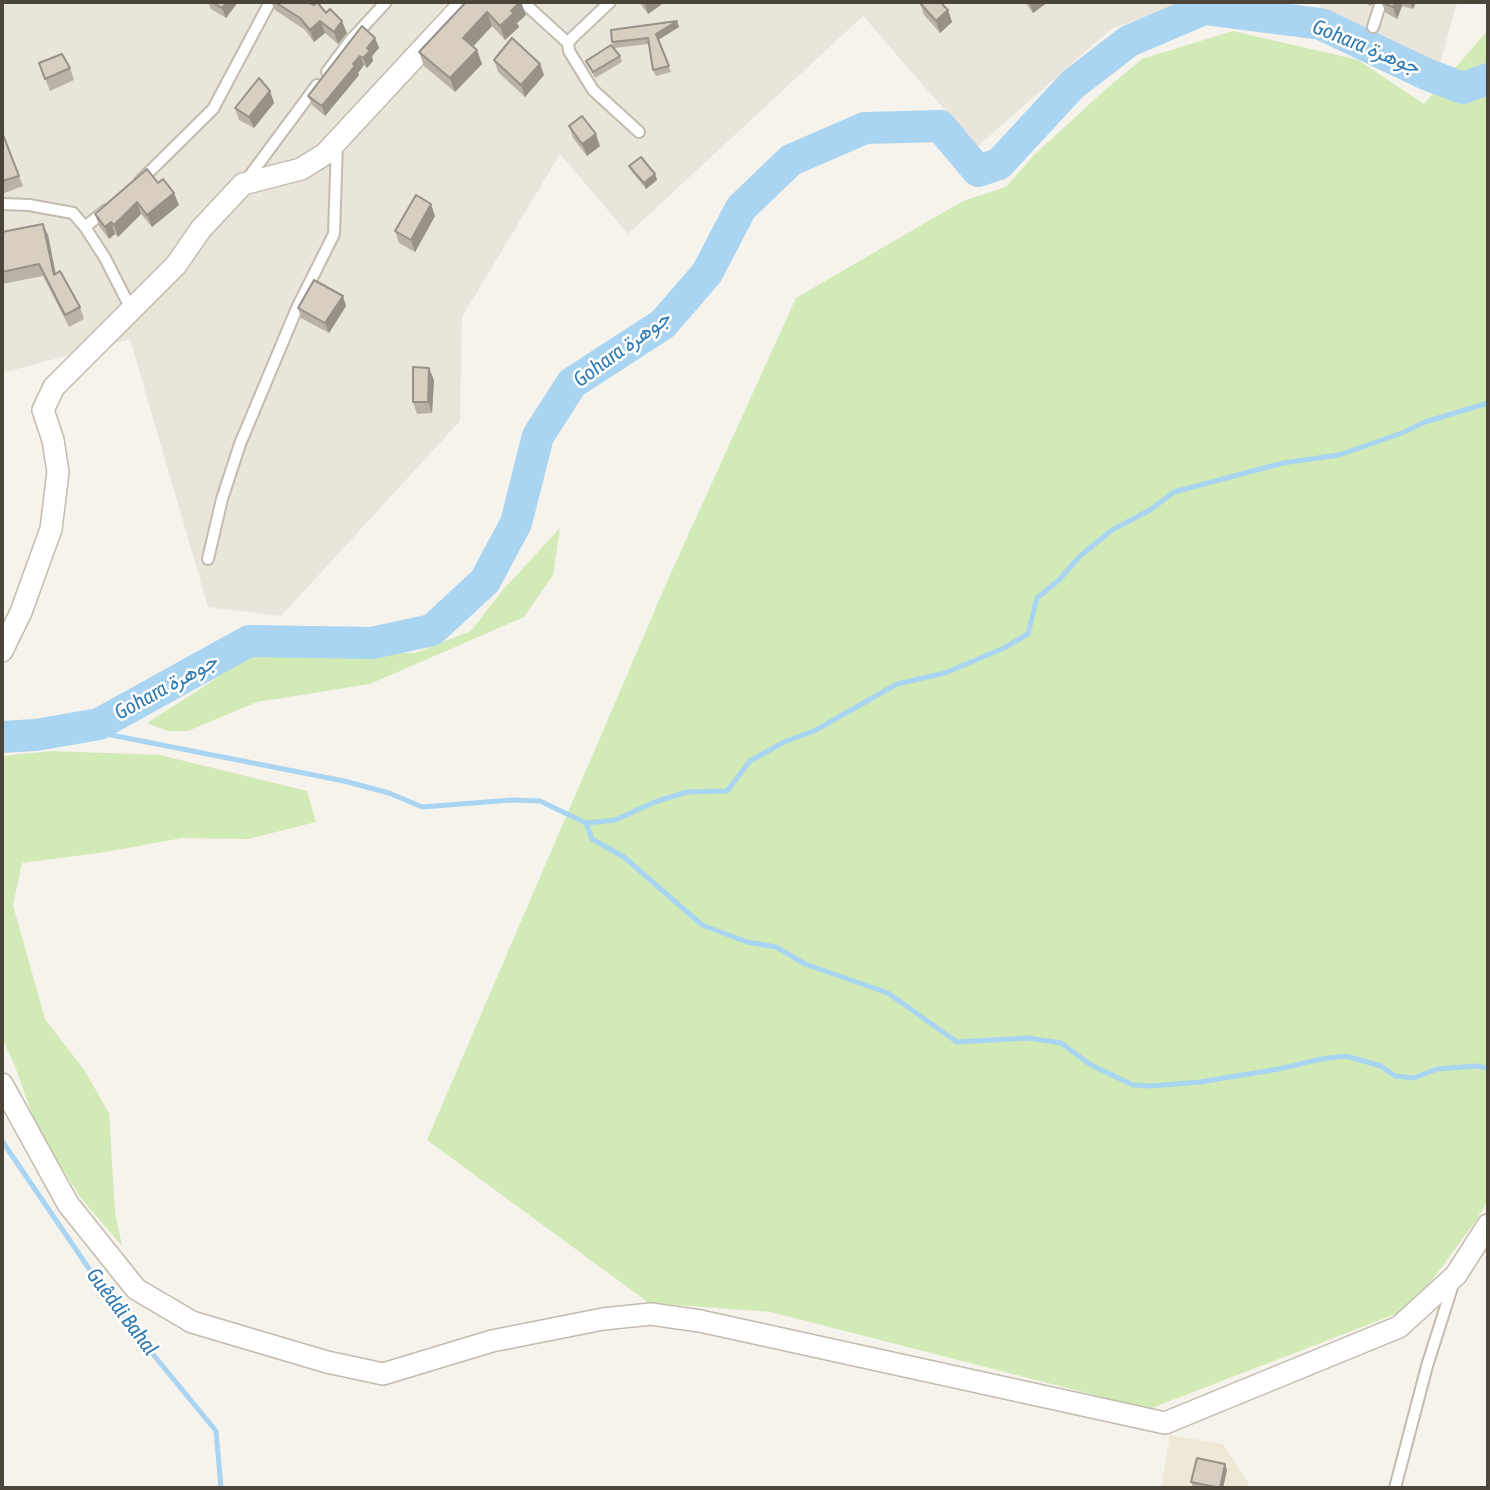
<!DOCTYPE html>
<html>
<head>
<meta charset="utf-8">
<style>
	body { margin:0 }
	#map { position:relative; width:1490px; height:1490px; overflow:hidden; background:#f6f3ec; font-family:"Asap Condensed",sans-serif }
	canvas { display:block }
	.frame { position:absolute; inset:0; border:4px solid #4b4439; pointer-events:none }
</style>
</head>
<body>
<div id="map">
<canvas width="1490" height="1490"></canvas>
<div class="frame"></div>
</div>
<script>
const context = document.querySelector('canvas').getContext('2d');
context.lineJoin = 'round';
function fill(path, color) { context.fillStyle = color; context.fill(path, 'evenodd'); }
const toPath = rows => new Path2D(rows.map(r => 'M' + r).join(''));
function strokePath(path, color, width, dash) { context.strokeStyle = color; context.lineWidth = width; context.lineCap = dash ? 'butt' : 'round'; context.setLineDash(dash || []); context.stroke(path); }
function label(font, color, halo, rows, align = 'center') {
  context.font = font + ' "Asap Condensed",Vazirmatn,sans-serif'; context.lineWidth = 5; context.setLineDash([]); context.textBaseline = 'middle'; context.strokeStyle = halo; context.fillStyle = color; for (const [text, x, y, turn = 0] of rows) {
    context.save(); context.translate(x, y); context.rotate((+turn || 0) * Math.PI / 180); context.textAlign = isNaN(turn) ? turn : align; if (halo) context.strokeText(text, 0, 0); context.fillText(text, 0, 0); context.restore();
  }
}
fill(toPath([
	[2,2,1186,2,1111,29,977,147,863,16,628,234,560,154,462,317,460,421,281,616,208,607,130,339,2,373],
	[1319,2,1457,2,1438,71,1324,18]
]), '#eae5da');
fill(toPath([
	[1170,1435,1223,1444,1250,1486,1260,1488,1161,1488]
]), '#efe8d6');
fill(toPath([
	[1488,30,1488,1200,1475,1222,1432,1280,1401,1312,1149,1409,771,1312,649,1303,427,1140,670,575,796,298,963,201,1006,187,1034,155,1106,89,1142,59,1233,31,1358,60,1424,104],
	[560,528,553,575,524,617,370,684,257,702,188,731,168,731,147,723,199,690,252,652,415,653,471,631,502,591],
	[52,751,160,755,307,791,316,822,248,839,182,838,106,852,22,863,13,905,45,1019,85,1071,109,1113,115,1212,122,1246,80,1197,36,1126,15,1066,2,1038,2,756]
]), '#d2eab5');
strokePath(toPath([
	[76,728,344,781,389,793,422,807,512,800,540,801,586,823,615,820,655,802,687,792,727,791,750,761,784,742,814,731,897,684,945,673,1004,648,1028,634,1037,598,1059,580,1080,556,1112,530,1150,510,1174,492,1283,463,1339,455,1402,433,1425,422,1488,403],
	[586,823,592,839,624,857,702,925,747,942,776,947,805,964,888,993,957,1042,1028,1038,1061,1043,1091,1065,1133,1085,1151,1086,1200,1082,1279,1069,1321,1059,1346,1056,1381,1066,1395,1076,1414,1078,1437,1069,1476,1066,1488,1068],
	[2,1141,120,1314,216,1431,221,1488]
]), '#a9d4f2', 5);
strokePath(toPath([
	[2,737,36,735,99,724,249,641,372,643,432,630,485,581,516,523,538,436,572,383,663,324,707,273,741,208,791,160,865,128,940,126,978,171,999,164,1073,84,1129,41,1204,9,1321,24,1426,74,1463,88,1488,79]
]), '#a9d4f2', 32);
const lane = toPath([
	[523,2,568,43],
	[610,2,573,37,568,43,569,51,593,90,639,132],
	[1373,27,1381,2],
	[327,72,350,41,386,2],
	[140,181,213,109,270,2],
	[245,182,317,85],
	[2,204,29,205,73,213,85,227],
	[106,210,85,227,105,258,132,311],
	[208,559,222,499,240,444,297,308,334,234,337,143],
	[1395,1488,1427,1366,1454,1281]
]);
const street = toPath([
	[2,651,21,612,51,529,58,472,53,440,43,410,54,387,176,265,201,229,243,184,301,169,325,154,466,2],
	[2,1084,68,1204,136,1289,192,1322,327,1362,383,1374,492,1341,603,1319,651,1314,700,1321,1165,1423,1399,1327,1456,1275,1488,1225]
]);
strokePath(lane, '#c2bbae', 14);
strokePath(street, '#c2bbae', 24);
strokePath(lane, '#fff', 10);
strokePath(street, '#fff', 21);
fill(toPath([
	[208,2,238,2,226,18,211,9],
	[271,2,308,2,326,13,347,33,338,44,325,33,314,42,305,30,275,10],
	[466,2,526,15,517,23,519,27,505,40,492,26,473,46,477,50,482,64,455,92,424,66,419,52],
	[639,2,665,2,648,14],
	[1025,2,1048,2,1033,13],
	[1362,2,1374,2,1371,6],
	[1381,2,1416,2,1413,9,1402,6,1397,19,1386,13],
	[920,3,948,10,952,22,940,33,924,15],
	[677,21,679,27,658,40,671,72,656,76,653,70,649,44,614,48,612,42],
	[375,38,379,48,372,56,373,61,367,68,364,65,358,73,359,75,325,116,312,105,308,96],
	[620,56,622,62,595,78,586,61],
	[494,60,540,64,544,75,525,97,498,72],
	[39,63,70,68,74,80,50,91],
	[270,91,274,103,254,128,239,120,235,108],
	[569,126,600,146,587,156,573,138],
	[2,132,23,186,2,194],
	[629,166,655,174,657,180,646,189,632,172],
	[158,183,179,205,152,227,141,214,118,237,115,234,109,239,99,226,95,214],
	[435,216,415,252,399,243,395,231],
	[2,232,48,235,56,274,80,307,84,319,69,327,43,276,2,284],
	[346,306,329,333,301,318,298,308],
	[434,380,432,413,417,414,413,402],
	[1227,1470,1223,1488,1193,1488,1191,1482]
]), '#bab2a6');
fill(toPath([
	[227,2,238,2,226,18,222,8],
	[521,2,526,15,517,23,519,27,505,40,500,26,511,11],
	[644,2,665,2,648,14],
	[1029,2,1048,2,1033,13],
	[1395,2,1401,2,1402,6,1397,19,1393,7],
	[1410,2,1416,2,1413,9],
	[948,10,952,22,940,33,936,21],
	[487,12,492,26,468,52,463,38],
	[320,21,325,33,314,42,310,30],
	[342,21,347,33,338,44,334,32],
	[677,21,679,27,658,40,656,34],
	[375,38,379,48,372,56,373,61,367,68,363,58,367,48],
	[477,50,482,64,455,92,450,78],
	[360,56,364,65,358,73,359,75,325,116,322,106],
	[540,64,544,75,525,97,521,85],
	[270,91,274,103,254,128,249,117],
	[596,134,600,146,587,156,582,144],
	[655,174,657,180,646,189,644,183],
	[174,193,179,205,152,227,147,215],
	[137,202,141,214,118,237,114,225],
	[431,204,435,216,415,252,411,240],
	[111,222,115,234,109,239,105,227],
	[43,224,48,235,58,287,54,275],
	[343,296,346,306,329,333,325,323],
	[429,368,434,380,432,413,428,402],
	[1225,1464,1227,1470,1223,1488,1220,1488]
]), '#979187');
const building = toPath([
	[212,2,227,2,222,8,212,2],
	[275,2,308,2,314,5,317,2,326,13,330,9,342,21,334,32,320,21,310,30,300,18,275,2],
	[466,2,520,2,511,11,514,13,500,26,487,12,463,38,477,50,450,78,419,52,466,2],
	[922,2,940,2,948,10,936,21,920,3,922,2],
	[1382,2,1395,2,1393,7,1382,2],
	[677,21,656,34,669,66,653,70,648,38,612,42,611,30,677,21],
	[362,26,375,38,367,48,370,51,363,58,360,56,353,64,355,66,322,106,308,96,362,26],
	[512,38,540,64,521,85,494,60,512,38],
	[611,45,620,56,593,72,586,61,611,45],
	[62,54,70,68,45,79,39,63,62,54],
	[259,78,270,91,249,117,235,108,259,78],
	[582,116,596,134,582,144,569,126,582,116],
	[2,132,19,176,2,181,2,132],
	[641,157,655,174,644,183,629,166,641,157],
	[147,169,158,183,163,179,174,193,147,215,137,202,114,225,111,222,105,227,95,214,147,169],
	[416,195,431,204,411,240,395,231,416,195],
	[43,224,54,275,60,271,80,307,65,315,39,264,2,272,2,232,43,224],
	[314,280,343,296,325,323,298,308,314,280],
	[413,367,429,368,428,402,413,402,413,367],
	[1197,1458,1225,1464,1220,1488,1191,1482,1197,1458]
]);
fill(building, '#d8cfc1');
strokePath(building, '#979187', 2);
label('italic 21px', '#2e7ab2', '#fff', [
	["Gohara جوهرة",1366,47,22],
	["Gohara جوهرة",622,349,-36],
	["Gohara جوهرة",166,687,-29],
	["Guêddi Bahal",122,1312,53]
]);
</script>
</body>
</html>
